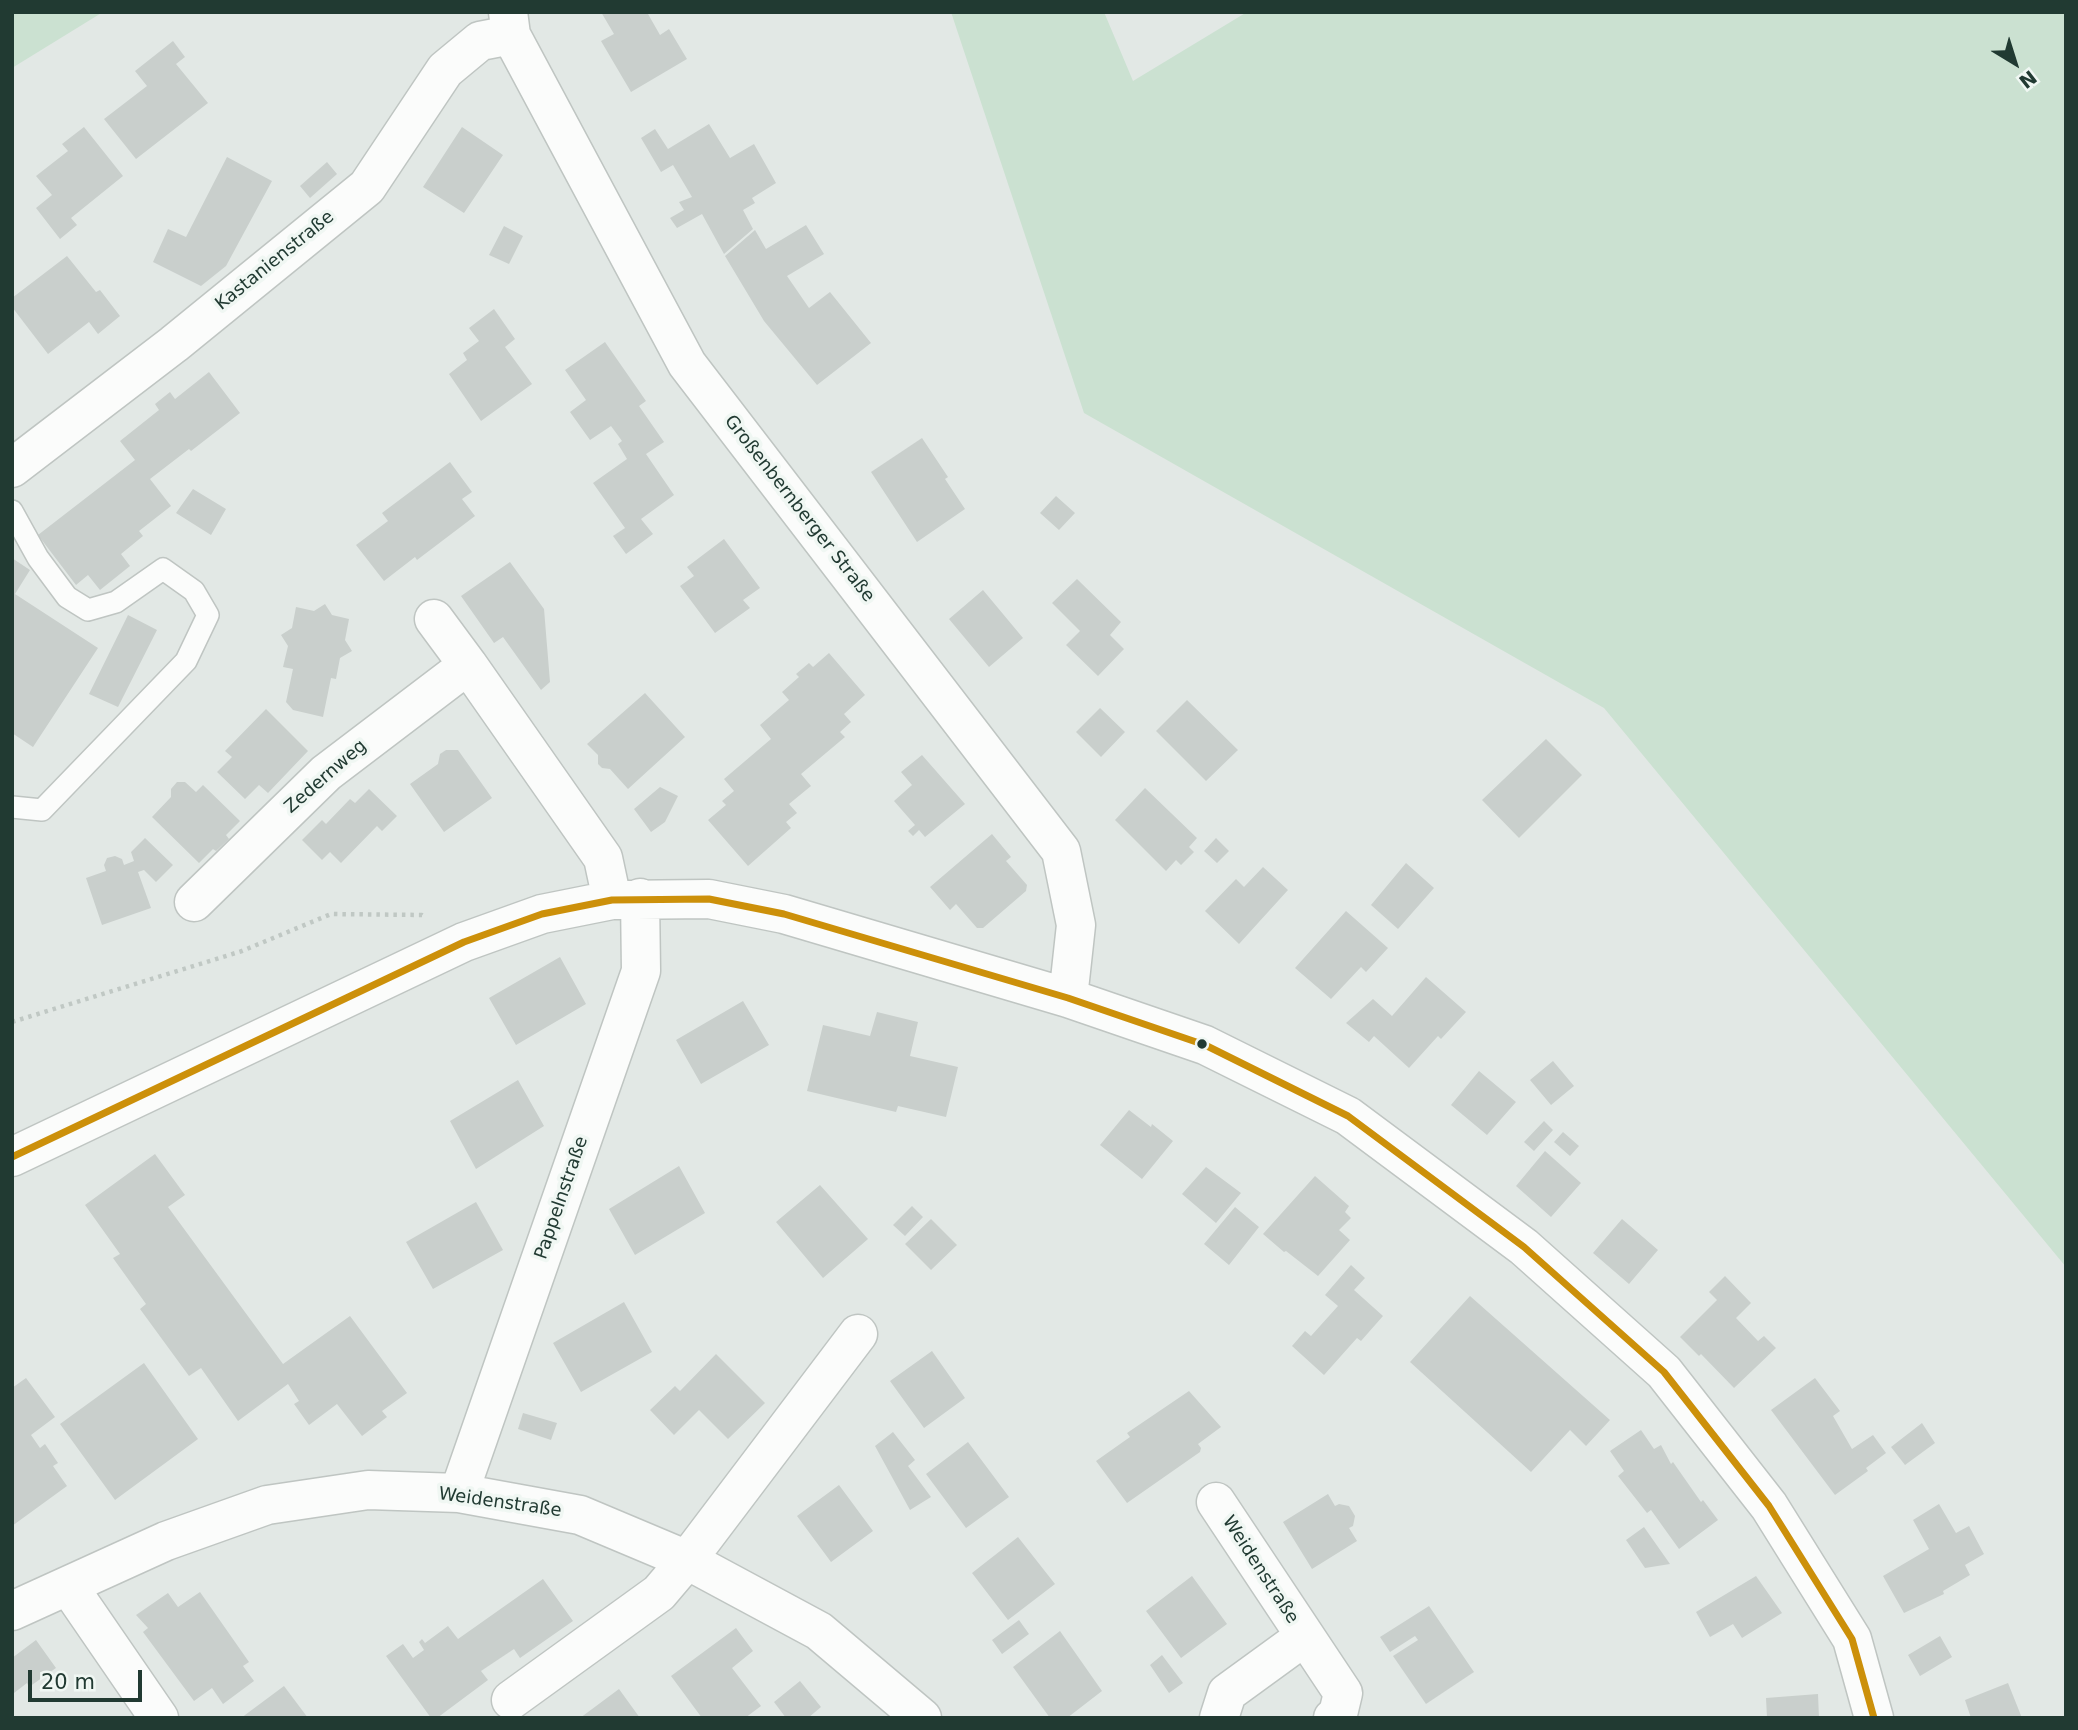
<!DOCTYPE html>
<html>
<head>
<meta charset="utf-8">
<style>
	body { margin:0 }
	#map { position:relative; width:2078px; height:1730px; overflow:hidden; background:#e2e8e5; font-family:"DejaVu Sans",sans-serif }
	canvas { display:block }
	.frame { position:absolute; inset:0; border:14px solid #213a32; pointer-events:none }
	.north { position:absolute; left:1980px; top:28px; width:70px; height:70px; -webkit-text-stroke:5px #f0f7f3; paint-order:stroke; rotate:142deg; font-size:19px; font-weight:700; line-height:28px; text-align:center; color:#213a32 }
	.north::after { content:''; display:block; margin:auto; width:24px; height:32px; background:#213a32; clip-path:polygon(50% 0,100% 100%,50% 72%,0 100%) }
	.scale { position:absolute; left:28px; top:1670px; width:114px; height:32px; box-sizing:border-box; border:4px solid #213a32; border-top:0; padding-left:9px; font-size:21px; line-height:24px; white-space:nowrap; color:#213a32; -webkit-text-stroke:5px #f0f7f3; paint-order:stroke }
</style>
</head>
<body>
<div id="map">
<canvas width="2078" height="1730"></canvas>
<div class="frame"></div>
<div class="north">N</div>
<div class="scale">20 m</div>
</div>
<script>
const context = document.querySelector('canvas').getContext('2d');
context.lineJoin = 'round';
function fill(path, color) { context.fillStyle = color; context.fill(path, 'evenodd'); }
const toPath = rows => new Path2D(rows.map(r => 'M' + r).join(''));
function strokePath(path, color, width, dash) { context.strokeStyle = color; context.lineWidth = width; context.lineCap = dash ? 'butt' : 'round'; context.setLineDash(dash || []); context.stroke(path); }
function label(font, color, halo, rows, align = 'center') {
  context.font = font + ' "DejaVu Sans",sans-serif'; context.lineWidth = 7; context.setLineDash([]); context.textBaseline = 'middle'; context.strokeStyle = halo; context.fillStyle = color; for (const [text, x, y, turn = 0] of rows) {
    context.save(); context.translate(x, y); context.rotate((+turn || 0) * Math.PI / 180); context.textAlign = isNaN(turn) ? turn : align; if (halo) context.strokeText(text, 0, 0); context.fillText(text, 0, 0); context.restore();
  }
}
fill(toPath([
	[12,12,103,12,12,68],
	[951,12,1104,12,1133,81,1247,12,2066,12,2066,1267,1604,708,1084,413]
]), '#cbe1d1');
fill(toPath([
	[601,12,651,12,648,14,660,35,669,29,687,59,631,92,601,41,614,34],
	[173,41,185,57,176,64,208,103,136,159,104,119,147,86,135,71],
	[709,124,730,158,754,144,776,183,752,198,755,203,743,210,753,229,724,254,702,214,677,228,670,218,684,210,679,202,692,197,673,165,661,172,641,138,655,129,668,149],
	[84,127,123,176,71,218,77,225,60,239,36,208,52,195,36,176,68,151,62,144],
	[462,127,503,155,464,213,423,187],
	[227,157,272,181,226,266,201,286,153,262,168,229,186,237],
	[327,162,337,174,310,198,300,186],
	[806,225,824,254,787,276,809,308,830,292,871,343,817,385,764,321,725,256,755,230,766,249],
	[504,226,523,236,509,264,489,255],
	[67,256,96,292,100,290,120,316,98,334,89,322,48,354,12,307,12,298],
	[494,309,515,339,505,347,532,384,481,421,449,374,467,360,463,353,479,341,469,328],
	[605,342,646,401,639,406,664,442,646,454,674,495,641,519,653,534,626,554,613,536,625,528,593,483,627,459,618,444,622,441,611,426,590,440,570,412,586,400,565,370],
	[209,372,240,413,191,451,189,449,150,479,171,506,139,531,143,536,121,554,130,566,100,590,88,575,76,585,38,535,135,460,120,441,159,410,155,404,170,392,175,399],
	[922,438,948,477,945,479,965,509,917,542,871,472],
	[450,462,472,492,462,499,475,516,417,560,415,557,384,581,356,545,388,521,382,513],
	[193,489,226,509,211,535,176,513],
	[1056,496,1075,513,1059,530,1040,513],
	[724,539,760,588,743,600,750,608,715,633,680,586,694,576,687,567],
	[12,558,30,570,15,594,98,648,33,747,12,733],
	[510,562,544,609,550,682,541,690,503,637,494,643,461,596],
	[1077,579,1121,622,1110,635,1124,649,1098,676,1066,645,1080,631,1052,603],
	[983,590,1023,638,989,667,949,619],
	[325,604,332,615,349,619,345,640,352,651,340,658,336,679,331,678,323,717,293,710,286,702,293,669,283,667,288,646,281,635,292,628,296,607,314,611],
	[128,615,157,630,118,707,89,694],
	[829,653,865,695,844,714,851,722,840,732,845,737,801,774,811,786,789,804,797,813,786,822,791,828,748,866,708,820,726,805,722,801,734,791,724,779,771,739,760,725,789,700,782,692,799,677,796,674,809,663,813,667],
	[645,693,685,737,628,789,610,769,602,768,598,764,598,755,587,744],
	[1187,700,1238,750,1206,781,1156,731],
	[1100,708,1125,732,1101,757,1076,732],
	[266,709,308,751,268,793,259,785,245,799,217,772,232,757,225,751],
	[1546,739,1582,775,1519,838,1482,800],
	[446,750,458,750,492,798,444,832,410,784,438,764,440,754],
	[922,755,965,804,925,837,919,830,913,836,908,831,915,825,894,801,912,785,901,772],
	[177,782,185,782,196,792,203,785,240,821,226,835,229,839,216,851,213,849,199,863,152,817,171,797,171,789],
	[660,787,678,796,665,822,651,832,634,809],
	[1145,788,1197,838,1189,847,1194,852,1181,865,1176,860,1166,871,1115,820],
	[369,789,397,816,382,831,377,826,341,863,330,852,322,860,302,840,322,820,326,824,350,799,355,803],
	[992,834,1011,857,1006,861,1027,885,1026,891,983,928,977,928,956,904,950,910,930,887],
	[145,838,173,865,156,882,144,870,138,872,151,908,102,925,86,878,106,871,104,865,107,858,115,856,122,859,124,865,134,861,131,852],
	[1216,838,1229,851,1217,863,1204,851],
	[1406,863,1434,888,1398,929,1371,905],
	[1263,867,1288,890,1239,944,1205,911,1236,879,1244,887],
	[1346,911,1388,948,1366,972,1361,967,1331,999,1295,968],
	[560,957,586,1004,516,1045,489,998],
	[1426,977,1466,1012,1441,1039,1438,1036,1409,1068,1374,1036,1369,1042,1346,1023,1373,999,1392,1016],
	[743,1001,769,1045,701,1084,676,1040],
	[877,1012,918,1022,910,1056,958,1067,946,1117,898,1106,896,1112,807,1091,823,1025,870,1036],
	[1553,1061,1574,1086,1551,1105,1530,1080],
	[1479,1071,1516,1102,1487,1135,1451,1105],
	[518,1080,544,1126,476,1169,450,1121],
	[1129,1110,1151,1127,1152,1124,1173,1141,1142,1179,1100,1145],
	[1544,1121,1553,1130,1534,1151,1524,1142],
	[1563,1132,1579,1146,1570,1156,1554,1142],
	[1545,1151,1581,1183,1551,1217,1516,1186],
	[155,1154,185,1195,168,1207,283,1364,350,1316,407,1393,382,1411,387,1417,362,1436,337,1404,309,1425,294,1404,299,1401,288,1384,238,1421,201,1368,189,1376,140,1309,146,1304,113,1258,120,1254,85,1205],
	[679,1166,705,1213,635,1255,609,1209],
	[1206,1167,1241,1193,1216,1223,1182,1194],
	[1315,1176,1349,1206,1345,1212,1351,1218,1339,1230,1350,1240,1318,1276,1286,1251,1284,1252,1263,1234],
	[820,1185,868,1239,823,1278,776,1222],
	[476,1202,503,1250,433,1289,406,1242],
	[912,1206,923,1217,905,1236,893,1225],
	[1235,1207,1259,1227,1229,1265,1204,1244],
	[931,1219,957,1245,931,1270,905,1244],
	[1622,1219,1658,1250,1629,1284,1593,1253],
	[1351,1265,1365,1278,1354,1290,1383,1316,1361,1341,1357,1338,1324,1375,1292,1346,1305,1331,1311,1336,1338,1306,1325,1295],
	[1725,1276,1751,1303,1736,1318,1758,1341,1764,1336,1776,1348,1734,1388,1701,1354,1699,1356,1680,1337,1717,1300,1709,1292],
	[1470,1296,1610,1420,1586,1446,1570,1430,1531,1472,1410,1362],
	[624,1302,652,1352,581,1392,553,1343],
	[932,1351,965,1398,924,1428,890,1381],
	[716,1354,765,1403,728,1439,699,1410,674,1435,650,1410,675,1386,680,1391],
	[144,1363,198,1439,115,1500,60,1424],
	[26,1378,55,1417,31,1435,40,1448,45,1444,58,1463,53,1466,67,1486,12,1526,12,1388],
	[1815,1378,1840,1411,1833,1416,1852,1449,1873,1435,1886,1453,1866,1468,1868,1471,1835,1495,1771,1410],
	[1189,1391,1221,1427,1198,1444,1201,1448,1200,1452,1127,1503,1096,1461,1130,1437,1127,1433],
	[523,1413,557,1423,551,1440,518,1429],
	[1922,1423,1935,1443,1905,1465,1891,1447],
	[1641,1430,1654,1449,1661,1445,1671,1464,1673,1462,1701,1502,1703,1500,1718,1520,1679,1549,1651,1510,1647,1513,1618,1476,1624,1471,1610,1451],
	[893,1432,915,1460,908,1466,931,1497,910,1510,875,1446],
	[968,1442,1009,1497,966,1528,926,1474],
	[839,1485,873,1531,831,1562,797,1516],
	[1328,1494,1335,1506,1339,1504,1349,1506,1355,1516,1353,1526,1349,1528,1357,1541,1312,1569,1283,1522],
	[1939,1504,1956,1533,1969,1526,1984,1554,1965,1565,1970,1575,1943,1591,1944,1594,1904,1613,1883,1576,1929,1549,1913,1520],
	[1644,1527,1670,1564,1645,1568,1626,1540],
	[1018,1537,1055,1584,1008,1620,972,1573],
	[1192,1576,1227,1624,1181,1658,1146,1611],
	[1756,1576,1782,1613,1742,1638,1733,1624,1710,1637,1696,1612],
	[543,1579,573,1621,520,1658,514,1649,481,1671,488,1680,437,1718,431,1718,386,1656,403,1644,413,1658,424,1650,419,1642,422,1639,425,1643,448,1626,458,1639],
	[200,1592,249,1662,243,1666,254,1681,223,1704,212,1688,194,1701,143,1632,148,1628,136,1615,168,1593,178,1607],
	[1429,1606,1474,1672,1426,1704,1393,1656,1418,1640,1415,1636,1390,1652,1380,1637],
	[1019,1620,1029,1634,1002,1654,992,1640],
	[736,1628,753,1651,732,1668,761,1706,745,1718,702,1718,671,1676],
	[1060,1631,1102,1691,1067,1718,1050,1718,1013,1667],
	[1940,1636,1952,1657,1920,1676,1908,1655],
	[36,1640,56,1668,29,1687,27,1683,14,1693,12,1658],
	[1162,1655,1183,1683,1169,1693,1150,1665],
	[800,1681,821,1707,808,1718,786,1718,774,1702],
	[2008,1683,2022,1718,1971,1718,1965,1700],
	[284,1686,308,1718,241,1718],
	[619,1689,640,1718,580,1718],
	[1818,1694,1819,1718,1767,1718,1766,1698]
]), '#c9cfcc');
const service = toPath([
	[12,511,38,558,67,597,88,610,116,602,163,569,194,591,208,615,186,661,42,810,12,807]
]);
const minor = toPath([
	[508,12,511,35,687,364,1061,851,1076,925,1068,998],
	[12,468,174,344,367,187,445,70,480,41,511,35],
	[434,619,468,665,603,858,612,900],
	[194,902,326,773,468,665],
	[12,1157,464,942,542,914,612,900,709,899,784,914,1068,998,1205,1045,1348,1116,1524,1247,1664,1372,1769,1506,1852,1639,1874,1718],
	[459,1493,641,971,640,898],
	[1216,1502,1343,1693,1338,1714,1333,1718],
	[69,1587,159,1718],
	[12,1611,166,1541,267,1505,368,1490,459,1493,580,1515,687,1560,819,1631,922,1718],
	[511,1700,659,1593,687,1560,858,1334],
	[1219,1718,1227,1693,1304,1637]
]);
strokePath(service, '#bfc5c2', 24);
strokePath(minor, '#bfc5c2', 41);
strokePath(toPath([
	[12,1022,242,951,331,914,422,915,425,917]
]), '#c0c8c4', 4.5, [3.5, 5]);
strokePath(service, '#fbfcfb', 21);
strokePath(minor, '#fbfcfb', 38);
strokePath(toPath([
	[12,1157,464,942,542,914,612,900,709,899,784,914,1068,998,1205,1045,1348,1116,1524,1247,1664,1372,1769,1506,1852,1639,1874,1718]
]), '#cc900a', 7);
for (const [x, y, r, color] of [
	[1202,1044,6,"#213a32"]
]) { const dot = new Path2D(); dot.arc(x, y, r, 0, 2 * Math.PI); context.fillStyle = color; context.fill(dot); strokePath(dot, '#f0f7f3', 2.5); }
label('18px', '#213a32', '#f0f7f3', [
	["Kastanienstraße",275,261,-39],
	["Großenbernberger Straße",799,509,52],
	["Zedernweg",326,777,-41],
	["Pappelnstraße",562,1198,-71],
	["Weidenstraße",500,1503,8],
	["Weidenstraße",1260,1570,57]
]);
</script>
</body>
</html>
